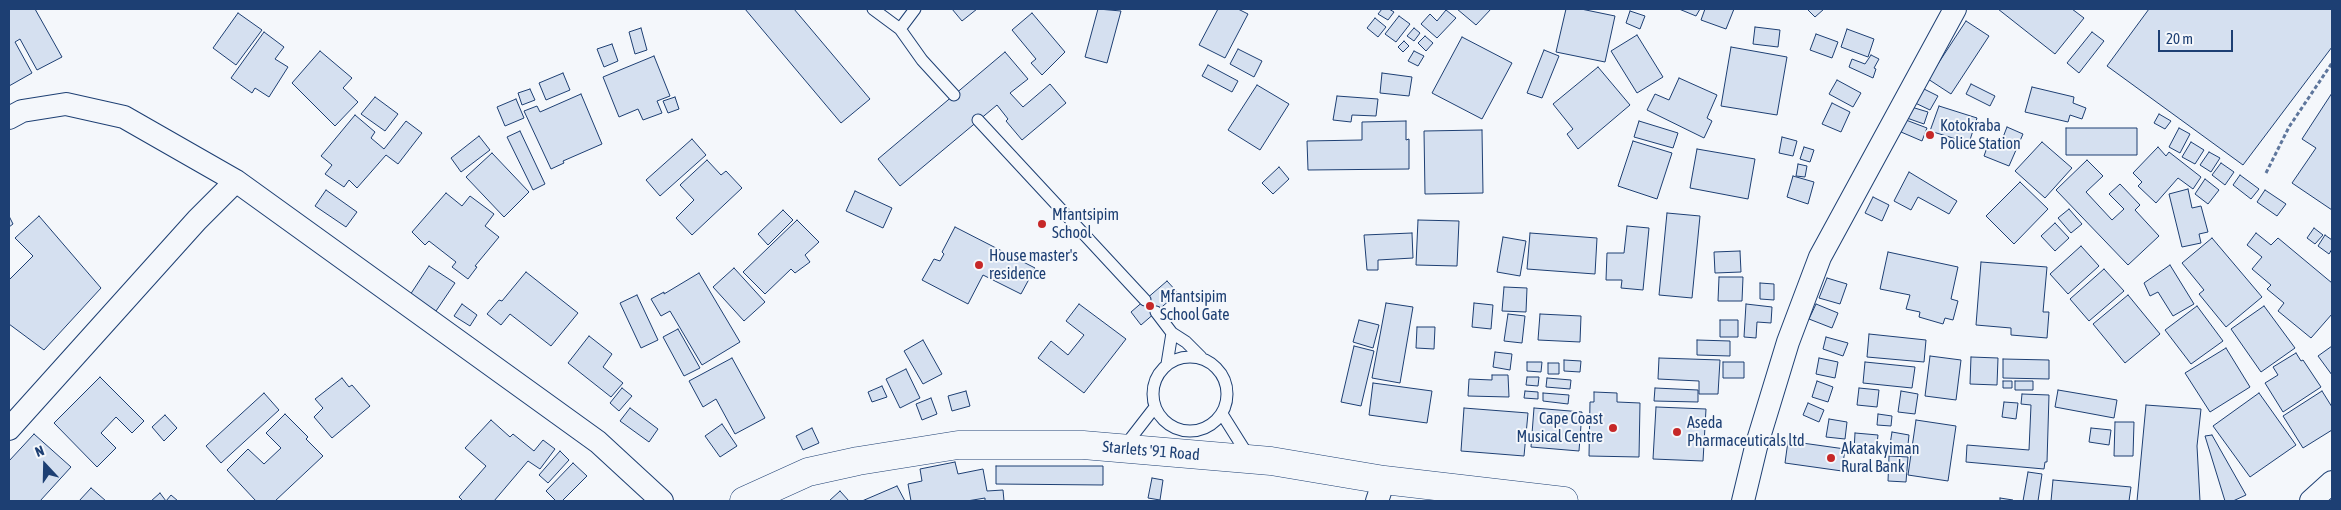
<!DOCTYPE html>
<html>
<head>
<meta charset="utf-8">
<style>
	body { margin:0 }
	#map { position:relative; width:2341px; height:510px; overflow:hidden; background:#f4f7fb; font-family:"Asap Condensed",sans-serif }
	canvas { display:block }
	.frame { position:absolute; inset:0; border:10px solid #1d3f73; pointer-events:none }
	.north { position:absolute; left:20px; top:440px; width:50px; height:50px; -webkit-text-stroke:4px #f4f7fb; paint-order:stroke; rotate:339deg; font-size:14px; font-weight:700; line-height:20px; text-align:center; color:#1d3f73 }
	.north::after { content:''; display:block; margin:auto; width:18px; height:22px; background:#1d3f73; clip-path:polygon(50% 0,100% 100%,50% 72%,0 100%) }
	.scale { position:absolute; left:2158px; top:30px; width:75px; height:22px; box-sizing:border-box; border:2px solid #1d3f73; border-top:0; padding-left:6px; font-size:15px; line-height:18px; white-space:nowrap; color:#1d3f73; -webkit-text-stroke:4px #f4f7fb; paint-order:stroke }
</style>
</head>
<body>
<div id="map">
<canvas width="2341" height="510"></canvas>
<div class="frame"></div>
<div class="north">N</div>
<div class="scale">20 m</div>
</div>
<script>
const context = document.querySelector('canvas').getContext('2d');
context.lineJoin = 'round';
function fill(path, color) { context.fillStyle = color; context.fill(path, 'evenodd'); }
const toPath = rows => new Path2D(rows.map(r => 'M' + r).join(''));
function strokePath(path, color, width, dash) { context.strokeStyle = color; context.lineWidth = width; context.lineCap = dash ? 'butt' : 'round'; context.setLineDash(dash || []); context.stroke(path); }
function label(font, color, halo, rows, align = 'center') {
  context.font = font + ' "Asap Condensed",sans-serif'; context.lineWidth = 4; context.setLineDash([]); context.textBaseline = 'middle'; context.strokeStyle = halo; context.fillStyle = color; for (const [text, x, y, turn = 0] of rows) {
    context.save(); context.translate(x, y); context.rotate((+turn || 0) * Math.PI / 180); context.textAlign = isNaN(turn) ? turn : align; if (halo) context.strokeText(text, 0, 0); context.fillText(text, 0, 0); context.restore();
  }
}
const building = toPath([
	[9,9,35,9,62,57,37,70,20,39,15,42,32,73,9,86,9,9],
	[745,9,794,9,870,99,841,123,745,9],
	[952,9,977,9,962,21,952,9],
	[1098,9,1121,11,1107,63,1085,57,1098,9],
	[1218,9,1238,9,1248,14,1225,58,1199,45,1218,9],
	[1382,9,1389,9,1394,12,1388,20,1378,14,1382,9],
	[1457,9,1491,9,1476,25,1457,9],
	[1566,9,1581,9,1615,16,1605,62,1556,52,1566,9],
	[1679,9,1700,9,1696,16,1679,9],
	[1705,9,1734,9,1726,29,1701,20,1705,9],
	[1807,9,1824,9,1815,17,1807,9],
	[1998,9,2072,9,2084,18,2055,54,1998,9],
	[2149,9,2332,9,2332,47,2243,165,2107,66,2149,9],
	[1446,10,1456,18,1437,38,1421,24,1430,14,1437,21,1446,10],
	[1630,11,1645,16,1640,29,1626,23,1630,11],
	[238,13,262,30,236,65,213,48,238,13],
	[1032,13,1065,52,1042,75,1031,63,1036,59,1012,30,1032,13],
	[1399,16,1410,24,1396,42,1385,34,1399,16],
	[1375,18,1386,27,1378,37,1367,28,1375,18],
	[1966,21,1989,36,1951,94,1928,79,1966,21],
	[1755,27,1780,30,1778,47,1753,44,1755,27],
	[641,28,647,50,635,54,629,32,641,28],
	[1414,28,1420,33,1414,41,1407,36,1414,28],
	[1847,29,1874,39,1868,57,1841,47,1847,29],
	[264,32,284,47,275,59,288,67,269,97,255,88,252,93,231,78,264,32],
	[2092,32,2104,41,2079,73,2067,63,2092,32],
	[1816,34,1838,42,1832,58,1810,50,1816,34],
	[1637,35,1663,77,1637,93,1611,51,1637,35],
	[1425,36,1433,43,1426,51,1418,43,1425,36],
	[1462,37,1512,63,1482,119,1432,93,1462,37],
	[1404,41,1409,46,1403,52,1398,47,1404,41],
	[612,44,618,61,604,67,597,49,612,44],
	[1731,47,1787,57,1777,115,1721,106,1731,47],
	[1238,49,1262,61,1254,77,1230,64,1238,49],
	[1544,50,1559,56,1542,98,1527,93,1544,50],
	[320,51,352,78,343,88,358,102,335,126,292,83,320,51],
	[1414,51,1424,56,1418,66,1408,61,1414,51],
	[1005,52,1028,79,1010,93,1023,107,1050,84,1066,103,1022,140,1006,121,1008,119,997,105,900,186,878,159,1005,52],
	[1871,55,1879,59,1874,68,1876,69,1873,78,1849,67,1852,59,1865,64,1871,55],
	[654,56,670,96,657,101,662,113,643,120,638,109,619,117,603,77,654,56],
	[1208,65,1238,81,1232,92,1202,76,1208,65],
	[1598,67,1630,105,1578,149,1567,134,1573,129,1553,104,1598,67],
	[563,73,570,90,546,100,539,83,563,73],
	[1382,73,1412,77,1409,96,1380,93,1382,73],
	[1679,78,1717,95,1707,118,1712,121,1704,138,1647,110,1655,94,1669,100,1679,78],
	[1837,80,1861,93,1853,107,1829,94,1837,80],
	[1971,84,1995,96,1990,106,1966,94,1971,84],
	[1257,85,1289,104,1260,150,1228,130,1257,85],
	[1918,86,1938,96,1930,110,1911,101,1918,86],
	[2032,87,2074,97,2073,103,2086,108,2082,119,2070,115,2068,122,2025,112,2032,87],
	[530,89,535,100,522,105,518,93,530,89],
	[2332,93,2332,210,2292,183,2316,148,2302,139,2332,93],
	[581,94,602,144,563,161,564,163,551,169,524,111,537,106,540,112,581,94],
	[1337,96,1378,99,1376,116,1352,115,1351,122,1333,120,1337,96],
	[375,97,398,114,385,131,361,114,375,97],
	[675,97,679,109,668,113,663,101,675,97],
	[516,99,524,118,505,126,497,107,516,99],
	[1832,103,1850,112,1841,132,1822,124,1832,103],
	[1908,106,1928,112,1924,124,1904,117,1908,106],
	[1939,106,1977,118,1969,143,1930,131,1939,106],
	[2159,114,2171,121,2165,129,2154,123,2159,114],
	[355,115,375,132,371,138,384,149,406,121,422,133,398,164,386,155,357,188,349,180,344,187,325,174,332,165,321,156,355,115],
	[1906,120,1927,128,1922,141,1901,132,1906,120],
	[1406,121,1406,140,1409,139,1409,169,1308,170,1307,141,1362,140,1362,122,1406,121],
	[1639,121,1678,133,1673,148,1634,137,1639,121],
	[2007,127,2023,134,2009,166,1984,156,1989,142,2000,145,2007,127],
	[2066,128,2137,128,2137,155,2066,155,2066,128],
	[2179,128,2190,134,2180,153,2169,147,2179,128],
	[1482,130,1483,193,1425,194,1424,131,1482,130],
	[520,131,545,184,533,190,507,137,520,131],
	[479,136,490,150,461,172,451,158,479,136],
	[1782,137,1797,141,1793,156,1779,153,1782,137],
	[692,139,706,155,660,196,646,180,692,139],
	[1633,141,1672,153,1657,199,1618,186,1633,141],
	[2042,142,2072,168,2045,198,2015,171,2042,142],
	[2191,142,2204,150,2195,164,2182,157,2191,142],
	[1804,147,1814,150,1810,162,1800,159,1804,147],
	[2158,147,2166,156,2169,152,2201,177,2193,189,2178,178,2156,203,2138,186,2142,182,2133,173,2158,147],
	[1697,149,1755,159,1748,199,1690,188,1697,149],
	[2209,152,2220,158,2211,172,2200,165,2209,152],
	[492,153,529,192,504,217,466,177,492,153],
	[707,160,721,175,726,171,742,188,692,235,676,218,694,200,680,185,707,160],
	[2087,160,2103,176,2086,192,2112,220,2124,209,2109,194,2120,184,2140,205,2135,210,2159,236,2128,265,2056,190,2087,160],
	[2221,163,2234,172,2225,185,2212,175,2221,163],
	[1798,164,1807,166,1805,177,1796,176,1798,164],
	[1279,167,1289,179,1273,194,1262,183,1279,167],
	[1909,172,1957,201,1949,214,1918,197,1911,210,1894,201,1909,172],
	[2240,175,2259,189,2251,199,2233,185,2240,175],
	[1793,176,1814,182,1808,204,1787,197,1793,176],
	[2205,179,2219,190,2208,204,2195,194,2205,179],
	[2020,182,2048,209,2014,244,1986,216,2020,182],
	[2188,189,2192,208,2201,206,2208,232,2199,234,2201,243,2182,247,2169,194,2188,189],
	[326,190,357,212,346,227,315,206,326,190],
	[2265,190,2286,204,2277,216,2257,202,2265,190],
	[855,191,892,208,883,228,846,211,855,191],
	[446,193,462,206,470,196,494,214,485,226,499,237,475,266,477,267,468,279,452,267,456,262,429,241,425,245,412,232,446,193],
	[1873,197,1889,205,1882,221,1865,213,1873,197],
	[2069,209,2082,224,2071,233,2058,218,2069,209],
	[783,210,793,220,768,245,758,234,783,210],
	[1667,213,1700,216,1692,298,1659,295,1667,213],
	[9,216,13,224,9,227,9,216],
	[39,216,101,288,44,350,9,324,9,280,33,256,15,238,39,216],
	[797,220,819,242,805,255,810,262,795,273,791,269,765,294,743,272,797,220],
	[1418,220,1459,221,1457,266,1416,265,1418,220],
	[2055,223,2069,238,2055,251,2041,236,2055,223],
	[1627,226,1649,228,1643,290,1621,288,1622,280,1606,280,1607,253,1624,253,1627,226],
	[955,227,1035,268,1021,294,983,275,968,304,922,280,934,259,940,261,944,254,942,252,955,227],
	[2314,228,2323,235,2315,244,2307,238,2314,228],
	[1412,233,1413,258,1378,260,1378,270,1367,270,1364,235,1412,233],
	[1530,233,1597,238,1595,274,1527,269,1530,233],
	[2256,233,2271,245,2278,238,2332,283,2332,314,2311,338,2278,311,2284,303,2267,289,2271,285,2252,269,2262,257,2247,245,2256,233],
	[2325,235,2332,240,2332,249,2329,254,2318,246,2325,235],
	[1503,237,1526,241,1520,276,1497,272,1503,237],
	[2212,238,2262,297,2226,327,2199,294,2204,290,2182,263,2212,238],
	[2081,246,2099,266,2068,294,2050,274,2081,246],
	[1740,251,1741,272,1715,273,1714,252,1740,251],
	[1888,252,1958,267,1951,299,1958,301,1953,320,1945,318,1943,324,1919,317,1920,312,1906,309,1910,295,1880,289,1888,252],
	[1981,262,2047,267,2043,312,2049,312,2047,338,2011,335,2011,328,1976,325,1981,262],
	[2170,265,2194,304,2173,316,2158,292,2150,296,2144,283,2170,265],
	[429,266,455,283,436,311,410,295,429,266],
	[734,268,765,302,744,321,713,287,734,268],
	[2104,269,2124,291,2089,321,2070,299,2104,269],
	[526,272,578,313,551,346,510,314,501,325,487,314,499,300,502,301,526,272],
	[699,273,740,342,702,365,670,311,661,316,651,299,664,292,664,294,699,273],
	[1719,277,1743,277,1742,301,1718,301,1719,277],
	[1827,278,1847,284,1840,304,1819,298,1827,278],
	[1167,281,1178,293,1141,325,1131,312,1167,281],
	[1760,283,1774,284,1774,300,1760,299,1760,283],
	[1504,287,1527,288,1526,312,1502,311,1504,287],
	[637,295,658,340,641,348,620,303,637,295],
	[2128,295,2160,334,2125,363,2093,324,2128,295],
	[1386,303,1413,307,1400,383,1372,378,1386,303],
	[1474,303,1493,305,1491,329,1472,327,1474,303],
	[462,304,477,315,470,326,454,316,462,304],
	[1079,304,1126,339,1084,393,1038,358,1051,341,1068,355,1084,335,1066,321,1079,304],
	[1746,304,1772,307,1771,323,1757,322,1756,338,1744,337,1746,304],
	[1816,304,1838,313,1832,328,1809,319,1816,304],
	[2197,306,2223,341,2191,364,2165,330,2197,306],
	[2264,306,2295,348,2261,372,2231,329,2264,306],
	[1508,314,1525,316,1522,343,1504,341,1508,314],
	[1540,314,1581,316,1580,342,1538,340,1540,314],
	[1359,320,1379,325,1373,348,1353,342,1359,320],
	[1720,320,1738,320,1738,337,1720,337,1720,320],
	[1417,327,1435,327,1434,349,1416,348,1417,327],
	[678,329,700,368,684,376,663,337,678,329],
	[1869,334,1926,340,1924,362,1867,357,1869,334],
	[589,336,612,354,603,367,623,383,611,397,568,363,589,336],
	[1826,337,1848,343,1843,356,1823,349,1826,337],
	[923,340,942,374,923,384,904,351,923,340],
	[1697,340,1730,341,1730,356,1697,355,1697,340],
	[1354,346,1374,351,1361,406,1341,402,1354,346],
	[2332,346,2332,375,2318,356,2332,346],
	[2226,348,2250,387,2210,412,2185,373,2226,348],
	[1495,352,1512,354,1510,370,1493,367,1495,352],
	[2296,353,2301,361,2303,360,2321,387,2283,412,2265,383,2278,375,2273,367,2296,353],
	[1930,356,1961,360,1956,400,1925,396,1930,356],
	[1971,357,1998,358,1997,385,1970,384,1971,357],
	[732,358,765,418,735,434,716,399,703,407,689,381,732,358],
	[1659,358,1720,360,1718,394,1699,394,1699,381,1658,379,1659,358],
	[1819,358,1838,362,1835,378,1816,374,1819,358],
	[2003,359,2049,360,2049,379,2003,378,2003,359],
	[1564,360,1581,361,1580,372,1564,371,1564,360],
	[1527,362,1542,362,1541,372,1527,371,1527,362],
	[1723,362,1744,362,1744,378,1723,378,1723,362],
	[1865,362,1915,367,1912,388,1863,383,1865,362],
	[1548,363,1559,363,1559,374,1548,374,1548,363],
	[906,369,920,398,900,408,886,379,906,369],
	[1492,375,1508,375,1509,397,1468,396,1469,379,1492,380,1492,375],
	[100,377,144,421,132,433,116,417,101,433,116,448,97,467,54,423,100,377],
	[1527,377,1539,377,1538,386,1526,385,1527,377],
	[342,378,349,387,352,385,370,406,332,438,314,417,323,408,315,399,342,378],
	[1547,378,1571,380,1570,389,1546,387,1547,378],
	[1817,381,1833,387,1828,402,1812,397,1817,381],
	[2003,381,2012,381,2012,388,2003,388,2003,381],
	[2015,381,2033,381,2033,390,2015,390,2015,381],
	[1373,383,1432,391,1427,423,1369,415,1373,383],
	[882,386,887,397,872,402,868,392,882,386],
	[622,388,632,396,619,411,610,403,622,388],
	[1655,388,1698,390,1698,402,1654,401,1655,388],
	[1859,388,1879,390,1877,407,1857,405,1859,388],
	[2058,390,2117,400,2114,418,2055,407,2058,390],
	[966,391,970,406,952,411,948,396,966,391],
	[1525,391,1538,392,1538,399,1524,398,1525,391],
	[1901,391,1918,394,1915,414,1898,412,1901,391],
	[2322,391,2332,407,2332,430,2303,448,2283,416,2322,391],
	[1594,392,1617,393,1617,402,1640,403,1639,457,1589,456,1590,402,1594,402,1594,392],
	[264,393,279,410,221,463,206,446,264,393],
	[1543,393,1569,395,1568,404,1543,401,1543,393],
	[2259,393,2296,445,2250,477,2213,426,2259,393],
	[2022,394,2049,395,2047,462,2045,462,2044,469,1966,462,1967,445,2029,450,2031,405,2021,404,2022,394],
	[931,398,937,414,922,420,916,404,931,398],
	[2004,402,2018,403,2016,419,2002,417,2004,402],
	[1808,403,1824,410,1819,422,1803,415,1808,403],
	[2146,405,2201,409,2197,446,2200,501,2137,501,2146,405],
	[1656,407,1706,409,1703,461,1653,459,1656,407],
	[630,408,658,429,649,442,620,421,630,408],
	[1464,408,1528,413,1524,456,1461,451,1464,408],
	[1534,408,1582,412,1579,451,1531,447,1534,408],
	[285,414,308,437,306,439,323,456,275,501,256,501,227,470,248,449,264,464,281,448,266,433,285,414],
	[1878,414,1892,416,1891,426,1877,425,1878,414],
	[165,415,177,428,164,441,152,427,165,415],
	[1829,419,1847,422,1845,439,1826,437,1829,419],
	[491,420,510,437,513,434,534,451,543,440,555,449,540,469,528,461,494,501,463,501,459,497,486,466,465,448,491,420],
	[1916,420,1956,426,1948,481,1908,475,1916,420],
	[2115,422,2134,422,2133,456,2114,456,2115,422],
	[722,424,737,446,720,457,705,436,722,424],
	[812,428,819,443,803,450,796,436,812,428],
	[2091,428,2111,430,2109,445,2089,442,2091,428],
	[1892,432,1909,435,1907,454,1889,451,1892,432],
	[1855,433,1878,435,1876,453,1854,451,1855,433],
	[34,434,71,467,40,501,9,501,9,461,34,434],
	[2212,435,2246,495,2233,501,2225,501,2205,436,2212,435],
	[1788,441,1845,449,1842,471,1785,463,1788,441],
	[560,451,569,460,548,483,539,475,560,451],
	[1889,456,1908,457,1906,482,1888,481,1889,456],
	[955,462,958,474,983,469,987,491,1003,490,1004,501,985,501,985,498,967,501,911,501,908,484,922,481,920,469,955,462],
	[573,463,587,476,562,501,556,501,546,491,573,463],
	[996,466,1103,466,1103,485,996,484,996,466],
	[2028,472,2042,474,2038,501,2023,501,2028,472],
	[1152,478,1163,480,1160,500,1148,498,1152,478],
	[2053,480,2131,487,2129,501,2051,501,2053,480],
	[897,486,905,501,862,501,897,486],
	[91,488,106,501,79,501,91,488],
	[840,491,849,501,829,501,840,491],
	[160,493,166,501,171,495,178,501,151,501,160,493],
	[2000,498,2013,500,2012,501,2000,501,2000,498]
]);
fill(building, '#d5e0f0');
strokePath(building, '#1d3f73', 1);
const service = toPath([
	[873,9,900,29,922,60,954,95],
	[900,29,915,9],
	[978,120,1145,300],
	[1156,312,1172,333,1167,364],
	[1172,333,1186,342,1201,357],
	'1153 394a37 37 0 1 1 74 0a37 37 0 1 1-74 0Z',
	[1222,414,1249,457],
	[1124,447,1155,407]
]);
const minor = toPath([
	[9,118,22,111,66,104,124,117,236,181,598,442,662,501],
	[9,429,197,220,236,181],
	[1377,501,1384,480],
	[1743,501,1756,447,1788,342,1820,257,1955,9],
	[2311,501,2332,482]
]);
const tertiary = toPath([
	[744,501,808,472,858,461,958,445,1083,445,1271,461,1384,480,1564,501]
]);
strokePath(service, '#1d3f73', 13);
strokePath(minor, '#1d3f73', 24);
strokePath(tertiary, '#1d3f73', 29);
strokePath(toPath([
	[2266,173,2289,127,2332,63]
]), '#5e769c', 3, [4, 2.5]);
strokePath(service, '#f4f7fb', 11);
strokePath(minor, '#f4f7fb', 22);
strokePath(tertiary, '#f4f7fb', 28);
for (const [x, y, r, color] of [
	[1930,135,5,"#c62828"],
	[1042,224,5,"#c62828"],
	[979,265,5,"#c62828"],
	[1150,306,5,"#c62828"],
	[1613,428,5,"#c62828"],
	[1677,432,5,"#c62828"],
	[1831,458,5,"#c62828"]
]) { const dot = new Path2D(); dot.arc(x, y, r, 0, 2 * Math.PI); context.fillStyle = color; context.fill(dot); strokePath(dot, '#f4f7fb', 2); }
label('16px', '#1d3f73', '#f4f7fb', [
	["Kotokraba",1940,126],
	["Police Station",1940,144],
	["Mfantsipim",1052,215],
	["School",1052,233],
	["House master's",989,256],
	["residence",989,274],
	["Mfantsipim",1160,297],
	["School Gate",1160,315],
	["Cape Coast",1603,419,"right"],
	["Musical Centre",1603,437,"right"],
	["Aseda",1687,423],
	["Pharmaceuticals ltd",1687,441],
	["Akatakyiman",1841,449],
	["Rural Bank",1841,467]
], 'left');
label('16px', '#1d3f73', '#f4f7fb', [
	["Starlets '91 Road",1151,451,5]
]);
</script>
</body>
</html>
